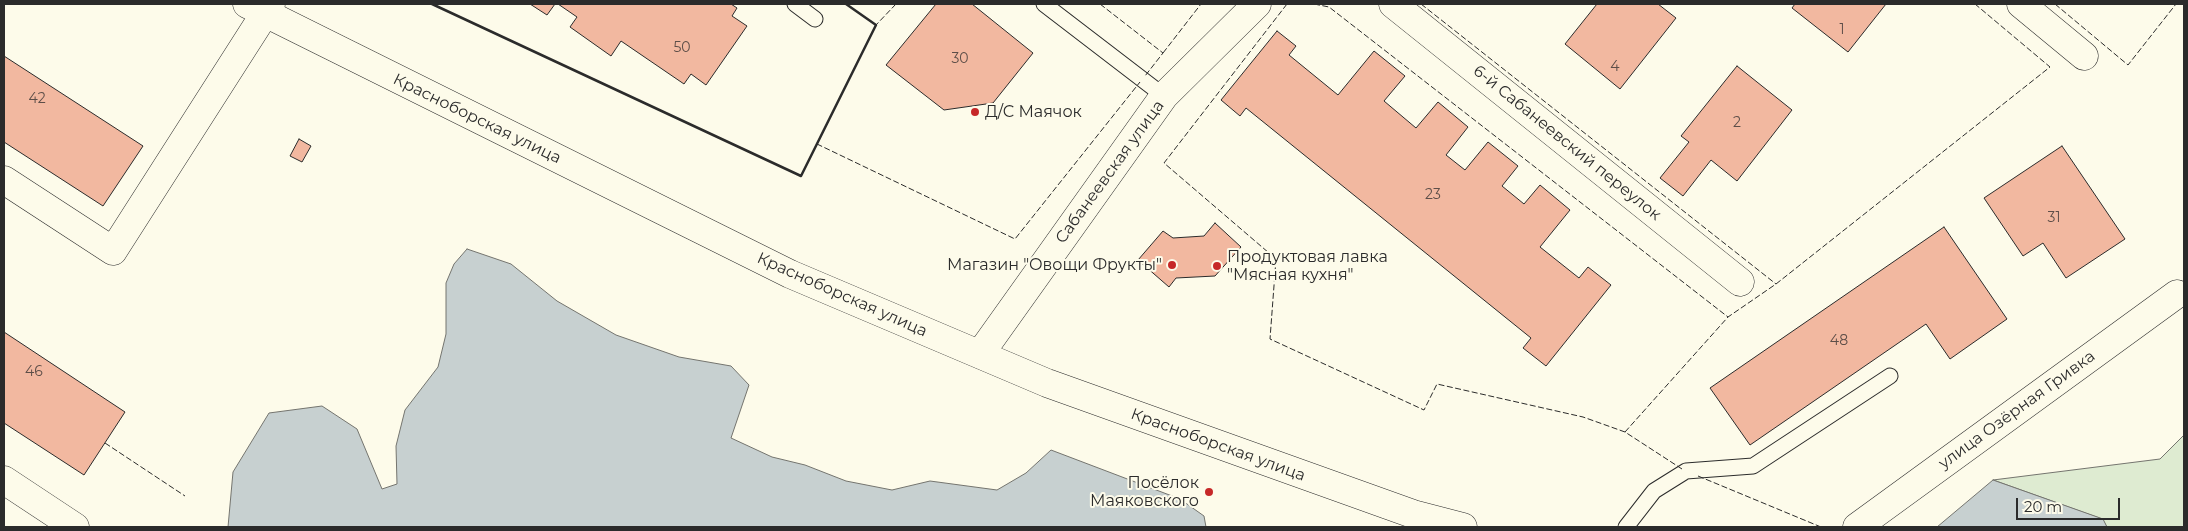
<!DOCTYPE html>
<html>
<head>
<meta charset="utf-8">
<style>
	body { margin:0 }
	#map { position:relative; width:2188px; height:531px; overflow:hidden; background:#fdfbea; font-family:Montserrat,sans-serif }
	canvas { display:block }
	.frame { position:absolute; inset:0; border:5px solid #2b2b2b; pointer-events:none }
	.scale { position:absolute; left:2016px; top:498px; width:104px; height:22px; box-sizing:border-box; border:2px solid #2b2b2b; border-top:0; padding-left:6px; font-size:15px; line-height:18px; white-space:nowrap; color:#2b2b2b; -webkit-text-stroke:4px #fdfbea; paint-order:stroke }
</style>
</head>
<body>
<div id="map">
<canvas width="2188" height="531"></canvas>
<div class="frame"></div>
<div class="scale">20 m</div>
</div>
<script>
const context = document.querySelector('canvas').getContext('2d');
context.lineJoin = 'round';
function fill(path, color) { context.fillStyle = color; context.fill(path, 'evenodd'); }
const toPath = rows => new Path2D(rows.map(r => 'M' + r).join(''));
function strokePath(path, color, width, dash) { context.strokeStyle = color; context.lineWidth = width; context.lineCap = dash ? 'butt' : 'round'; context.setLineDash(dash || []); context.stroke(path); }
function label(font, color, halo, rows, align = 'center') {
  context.font = font + ' Montserrat,sans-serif'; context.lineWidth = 4; context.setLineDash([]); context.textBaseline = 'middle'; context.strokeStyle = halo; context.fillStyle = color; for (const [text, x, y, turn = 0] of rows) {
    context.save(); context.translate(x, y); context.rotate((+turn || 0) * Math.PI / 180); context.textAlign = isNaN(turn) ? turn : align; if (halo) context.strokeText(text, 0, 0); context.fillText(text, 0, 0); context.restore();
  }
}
const green = toPath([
	[2184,435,2184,527,2107,527,2102,519,1993,480,2160,459,2184,435]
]);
fill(green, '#deebd1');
strokePath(green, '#74746e', 1);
const water = toPath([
	[467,249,511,264,557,301,616,335,679,357,731,366,749,385,731,438,772,457,805,465,846,481,892,490,930,481,997,490,1026,473,1051,450,1180,499,1204,516,1206,527,228,527,233,472,269,413,322,406,357,429,382,489,397,484,396,446,405,410,438,367,446,334,446,283,454,264,467,249],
	[1993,480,2103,519,2107,527,1937,527,1993,480]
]);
fill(water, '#c7d0d0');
strokePath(water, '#74746e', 1);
const building = toPath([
	[530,4,555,4,547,15,530,4],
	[558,4,731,4,737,8,732,16,747,26,706,85,691,74,684,84,621,41,611,56,570,27,577,17,558,4],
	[936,4,972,4,1033,53,993,103,944,110,886,65,936,4],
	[1597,4,1658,4,1676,18,1620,89,1565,44,1597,4],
	[1795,4,1886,4,1848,52,1792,8,1795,4],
	[1277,31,1296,46,1289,55,1338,95,1374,51,1405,76,1384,101,1416,128,1438,102,1468,127,1446,155,1465,170,1488,142,1518,166,1502,186,1524,204,1540,185,1570,210,1540,247,1579,278,1588,267,1611,285,1546,366,1523,348,1531,338,1246,108,1240,116,1221,100,1277,31],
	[4,56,143,146,103,206,4,142,4,56],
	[1737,66,1792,110,1737,181,1711,160,1683,196,1660,178,1689,142,1681,136,1737,66],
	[299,139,311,146,302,162,290,156,299,139],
	[2062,146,2125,239,2066,278,2043,243,2023,256,1984,198,2062,146],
	[1215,223,1241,247,1215,276,1176,278,1169,287,1138,260,1163,231,1173,238,1204,236,1215,223],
	[1944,227,2007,319,1950,359,1926,324,1750,445,1710,388,1944,227],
	[4,332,125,412,84,475,4,423,4,332]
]);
fill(building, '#f2b8a0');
strokePath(building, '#2b2b2b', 1);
const service = toPath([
	[795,4,815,19],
	[1044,4,1164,96],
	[1626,527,1654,491,1686,471,1753,466,1890,376]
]);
const minor = toPath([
	[1393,4,1740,282],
	[2021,4,2084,56],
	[4,180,113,251,271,4],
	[980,354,1164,96,1257,4],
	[4,480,75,527],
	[1857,527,2177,294]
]);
const tertiary = toPath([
	[247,4,790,274,1047,383,1413,514,1463,527]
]);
strokePath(service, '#2b2b2b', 17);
strokePath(minor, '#2b2b2b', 29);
strokePath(tertiary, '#2b2b2b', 29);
strokePath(service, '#fdfbea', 15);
strokePath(minor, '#fdfbea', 28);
strokePath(tertiary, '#fdfbea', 28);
strokePath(toPath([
	[896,4,876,25,817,144,1015,239,1140,82],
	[1100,4,1163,53,1145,76],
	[1287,4,1164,163,1276,259,1270,339,1424,410,1437,384,1583,417,1625,432,1682,469],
	[1314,4,1329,7,1728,317],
	[1421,4,1776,284],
	[2055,4,2128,65,2176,4],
	[1163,53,1201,4],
	[1625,432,1728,317,1776,284,2050,67,1975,4],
	[105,443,185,496],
	[1698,476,1821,527]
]), '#2b2b2b', 1, [6, 2.5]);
strokePath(toPath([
	[432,4,801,176,876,25,846,4]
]), '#2b2b2b', 2.5);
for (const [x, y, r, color] of [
	[975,112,5,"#c62828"],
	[1172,265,5,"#c62828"],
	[1217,266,5,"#c62828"],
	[1209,492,5,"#c62828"]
]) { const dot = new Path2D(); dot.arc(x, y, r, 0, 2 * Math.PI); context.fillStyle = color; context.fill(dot); strokePath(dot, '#fdfbea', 2); }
label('14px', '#5d4e48', null, [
	["1",1842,30],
	["50",682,48],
	["30",960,59],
	["4",1615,67],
	["42",37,99],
	["2",1737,123],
	["23",1433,195],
	["31",2054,218],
	["48",1839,341],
	["46",34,372]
]);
label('16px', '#2b2b2b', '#fdfbea', [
	["Д/С Маячок",985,112],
	["Продуктовая лавка",1227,257],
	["\"Мясная кухня\"",1227,275],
	["Магазин \"Овощи Фрукты\"",1162,265,"right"],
	["Посёлок",1199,483,"right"],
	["Маяковского",1199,501,"right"]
], 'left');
label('16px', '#2b2b2b', '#fdfbea', [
	["Красноборская улица",477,119,26],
	["6-й Сабанеевский переулок",1567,143,39],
	["Сабанеевская улица",1110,172,-54],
	["Красноборская улица",842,295,24],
	["улица Озёрная Гривка",2017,410,-36],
	["Красноборская улица",1218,445,20]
]);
</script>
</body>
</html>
